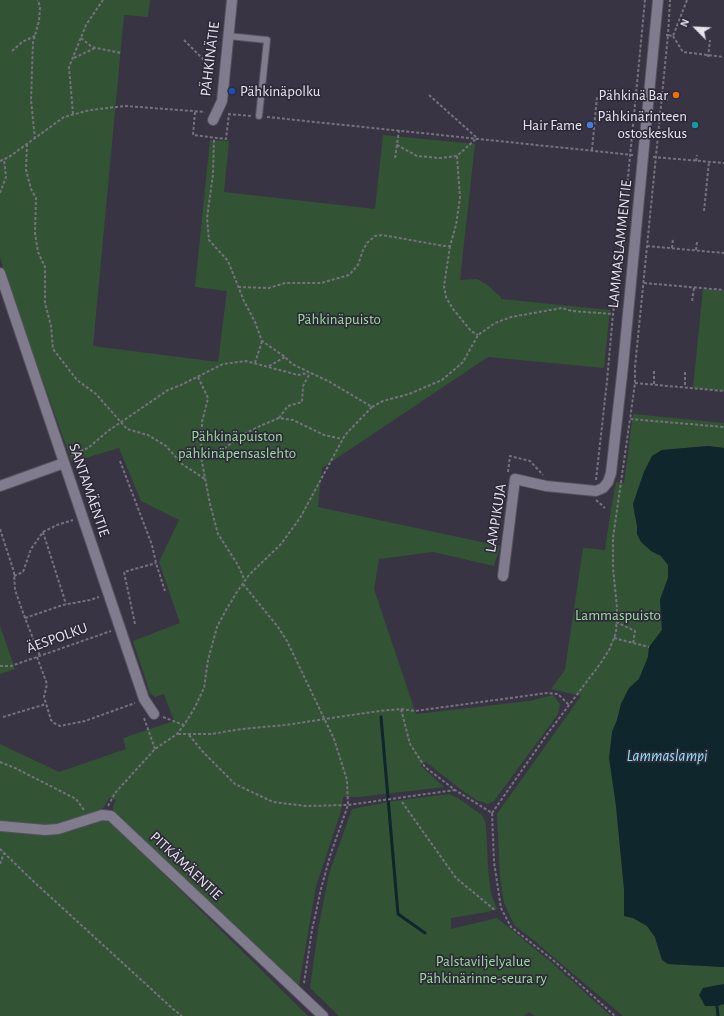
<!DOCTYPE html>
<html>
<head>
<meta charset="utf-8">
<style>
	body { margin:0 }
	#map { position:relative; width:724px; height:1016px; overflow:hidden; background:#393443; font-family:"Alegreya Sans",sans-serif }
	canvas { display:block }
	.north { position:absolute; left:676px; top:8px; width:40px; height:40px; -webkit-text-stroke:3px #2f2a39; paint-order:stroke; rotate:294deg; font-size:11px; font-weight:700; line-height:16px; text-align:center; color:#e7e4ee }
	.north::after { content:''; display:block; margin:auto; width:14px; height:18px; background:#e7e4ee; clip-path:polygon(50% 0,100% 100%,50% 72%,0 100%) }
</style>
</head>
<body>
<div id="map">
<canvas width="724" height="1016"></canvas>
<div class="north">N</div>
</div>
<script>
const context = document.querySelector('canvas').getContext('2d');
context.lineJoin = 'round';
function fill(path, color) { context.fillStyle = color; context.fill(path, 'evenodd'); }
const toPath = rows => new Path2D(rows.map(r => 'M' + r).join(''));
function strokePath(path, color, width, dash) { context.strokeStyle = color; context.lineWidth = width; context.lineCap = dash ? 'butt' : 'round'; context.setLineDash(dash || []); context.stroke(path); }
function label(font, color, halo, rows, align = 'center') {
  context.font = font + ' "Alegreya Sans",sans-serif'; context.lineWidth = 3.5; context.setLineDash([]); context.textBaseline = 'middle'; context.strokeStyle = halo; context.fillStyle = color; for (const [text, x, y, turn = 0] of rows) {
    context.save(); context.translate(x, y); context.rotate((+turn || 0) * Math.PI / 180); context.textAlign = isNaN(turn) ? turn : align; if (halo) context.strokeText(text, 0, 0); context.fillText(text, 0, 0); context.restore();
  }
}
fill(toPath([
	[0,0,150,0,148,17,124,15,93,346,218,362,227,291,195,287,210,140,229,141,224,192,375,209,383,135,475,144,460,280,477,279,486,284,501,297,501,299,610,310,604,368,488,357,322,468,318,507,500,546,494,566,433,552,379,559,374,589,416,714,530,701,553,695,560,704,558,714,494,801,488,804,476,800,459,788,426,762,420,765,444,787,359,797,343,797,341,811,316,886,299,986,191,886,113,810,113,806,116,800,109,798,104,807,97,812,80,820,88,826,101,820,112,823,308,1016,0,1016,0,744,59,772,126,749,123,738,174,721,164,694,155,697,150,693,133,641,180,623,159,562,179,520,141,501,119,448,72,462,7,281,0,257],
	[703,289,724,291,724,391,693,388],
	[633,414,724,423,724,448,708,446,662,450,652,456,644,472,633,504,637,526,637,534,651,551,661,556,668,565,668,578,660,599,662,630,649,647,648,657,639,679,629,688,621,704,617,720,612,732,616,806,624,889,624,916,633,918,647,926,655,937,662,960,668,964,724,967,724,984,703,988,717,1006,724,1004,724,1016,623,1016,531,938,514,925,504,903,500,877,497,814,581,696,551,689,565,670,583,548,605,550,611,509,616,482,624,483],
	[0,626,15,669,0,674],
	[449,794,458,798,483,816,486,826,488,869,491,894,497,909,487,912,451,918,451,929,497,918,552,963,611,1016,535,1016,529,1012,524,1016,339,1016,310,988,318,930,329,874,352,809,394,801]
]), '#325435');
fill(toPath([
	[708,446,724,448,724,967,668,964,662,960,655,937,647,926,633,918,624,916,624,889,616,806,609,758,612,732,617,720,621,704,629,688,639,679,648,657,649,647,662,630,660,600,668,578,668,565,661,556,651,551,641,542,637,534,637,526,633,504,644,472,652,456,662,450],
	[724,984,724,1004,717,1006,705,1006,699,995,703,988]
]), '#0e262c');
strokePath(toPath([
	[381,717,398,914,425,933],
	[717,1006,718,1016]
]), '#0e262c', 3);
const service = toPath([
	[228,36,267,40,259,116]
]);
const minor = toPath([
	[213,120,222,101,232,0],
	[0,273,144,699,154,714],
	[0,486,64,463],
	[503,576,515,479,546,486,596,491,603,488,608,482,611,473,623,366,658,0],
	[0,826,45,830,58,829,102,815,111,816,323,1016]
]);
strokePath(service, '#54505c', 8);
strokePath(minor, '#54505c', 12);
strokePath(toPath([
	[687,0,673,36,668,35,635,367,635,383,630,419,724,427],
	[666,35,668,35,670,0],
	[673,36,683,52,724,57],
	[81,38,92,47,121,53],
	[184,40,211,67],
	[12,51,22,42,35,36],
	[708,57,710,40],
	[74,58,95,48],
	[429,95,476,137],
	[661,99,668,100],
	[195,112,193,135,226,139,229,114],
	[73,114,69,67,86,25,103,0],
	[228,114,251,116],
	[267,117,633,155],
	[399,130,397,145,417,156,440,158,457,156],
	[35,139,31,100,33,42,39,21,40,7,38,0],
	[27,144,26,170,31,189,36,198,35,233,38,252,45,267,45,303,51,326,53,349,77,380,96,394,127,429,148,435,166,446,182,464,205,479],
	[592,150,597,97],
	[653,157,724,163],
	[395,158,397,145],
	[0,161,9,157,64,117,90,110,125,106,205,112],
	[696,161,697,155],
	[0,193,6,177,4,159],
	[704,211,709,162],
	[450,246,444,286,446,297,453,309,471,331,478,335],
	[647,246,724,253],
	[672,248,673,238],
	[696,250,697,242],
	[644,283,724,290],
	[238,287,269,288,285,283,321,283,349,275,358,265,363,250,367,243,375,236,382,235,444,246,450,246,456,225,460,198,457,156,477,138],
	[692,301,694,288],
	[255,363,262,341],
	[269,366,285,357],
	[685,372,685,387],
	[198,377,208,398,202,422,201,457,210,504,218,534,238,565,245,581],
	[635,383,724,391],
	[654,384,654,369],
	[372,407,383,401,409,394,442,380,463,362,478,335,495,323,511,317,562,308,572,311,613,314],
	[279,418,288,406,302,402,303,386,310,373],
	[71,455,88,448,108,431,168,390,181,385,223,364,246,361,298,375,308,373],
	[177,458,201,459,216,455,242,435,260,426,279,418,293,420,324,435,342,439],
	[120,461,152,545,156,563,165,591],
	[508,472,510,456,530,461,543,475],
	[596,480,607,381,613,314,620,261,645,0],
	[596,500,605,508],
	[0,529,14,572,15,590,25,618,40,656],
	[43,532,66,604],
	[14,576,23,572,31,549,43,532,57,525,73,520],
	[243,584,278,627,287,641,334,739,347,780,348,805,330,856,321,889,312,930,304,983],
	[25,618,63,605,90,600,99,597],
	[616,622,635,631,633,644],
	[135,624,124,572,156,563],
	[614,638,649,647],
	[37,657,47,684,44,697,51,720,54,723,60,726,85,721,135,703],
	[0,666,11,666,111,631],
	[401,709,415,711,547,693,558,694,569,705],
	[3,717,46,704],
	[163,717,184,725],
	[144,718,155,749],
	[178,734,211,734,242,729,285,725,379,711,401,709,410,744,425,767,455,790,492,813,494,862,501,908,511,927,553,960,615,1016],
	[189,735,204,753,235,784,273,802,306,806,348,805,455,790],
	[0,762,15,768,76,799,84,810],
	[402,802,456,878,496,911],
	[108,806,115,793,155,749,177,734,184,725,194,709,204,688,208,660,217,627,226,610,237,592,249,575,281,544,300,518,345,435,372,407,330,382,292,364,285,357,262,341,255,322,244,301,228,261,209,240,207,218,213,174,214,138],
	[492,813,548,733,600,664,609,650,616,633,617,608,613,568,613,538,630,419],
	[0,849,32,880,173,1009,182,1016],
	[0,864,4,853]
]), '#76717f', 2, [3, 2]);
strokePath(service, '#807c8d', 6);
strokePath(minor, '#807c8d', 10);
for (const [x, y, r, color] of [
	[232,91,4,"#1a4fb4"],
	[676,95,4,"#e8710a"],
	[590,125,4,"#3f7fe0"],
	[695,125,4,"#0f9aa8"]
]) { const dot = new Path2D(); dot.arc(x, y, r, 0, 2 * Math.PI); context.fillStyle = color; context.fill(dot); strokePath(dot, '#2f2a39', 1.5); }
label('15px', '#e7e4ee', '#2f2a39', [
	["PÄHKINÄTIE",210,59,-83],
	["LAMMASLAMMENTIE",620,244,-84],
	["SANTAMÄENTIE",89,490,71],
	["LAMPIKUJA",496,518,-81],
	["ÄESPOLKU",57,638,-20],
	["PITKÄMÄENTIE",186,866,43]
]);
label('15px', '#e7e4ee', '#2f2a39', [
	["Pähkinäpolku",240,91,"left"],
	["Pähkinä Bar",668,95],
	["Pähkinärinteen",687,116],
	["ostoskeskus",687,133],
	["Hair Fame",582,125]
], 'right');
label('15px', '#99dc9d', '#2f2a39', [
	["Pähkinäpuisto",339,319],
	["Pähkinäpuiston",237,436],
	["pähkinäpensaslehto",237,453],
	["Lammaspuisto",618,615],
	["Palstaviljelyalue",483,961],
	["Pähkinärinne-seura ry",483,978]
]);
label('italic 16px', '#8de3f9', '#2f2a39', [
	["Lammaslampi",667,756]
]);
</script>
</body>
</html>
